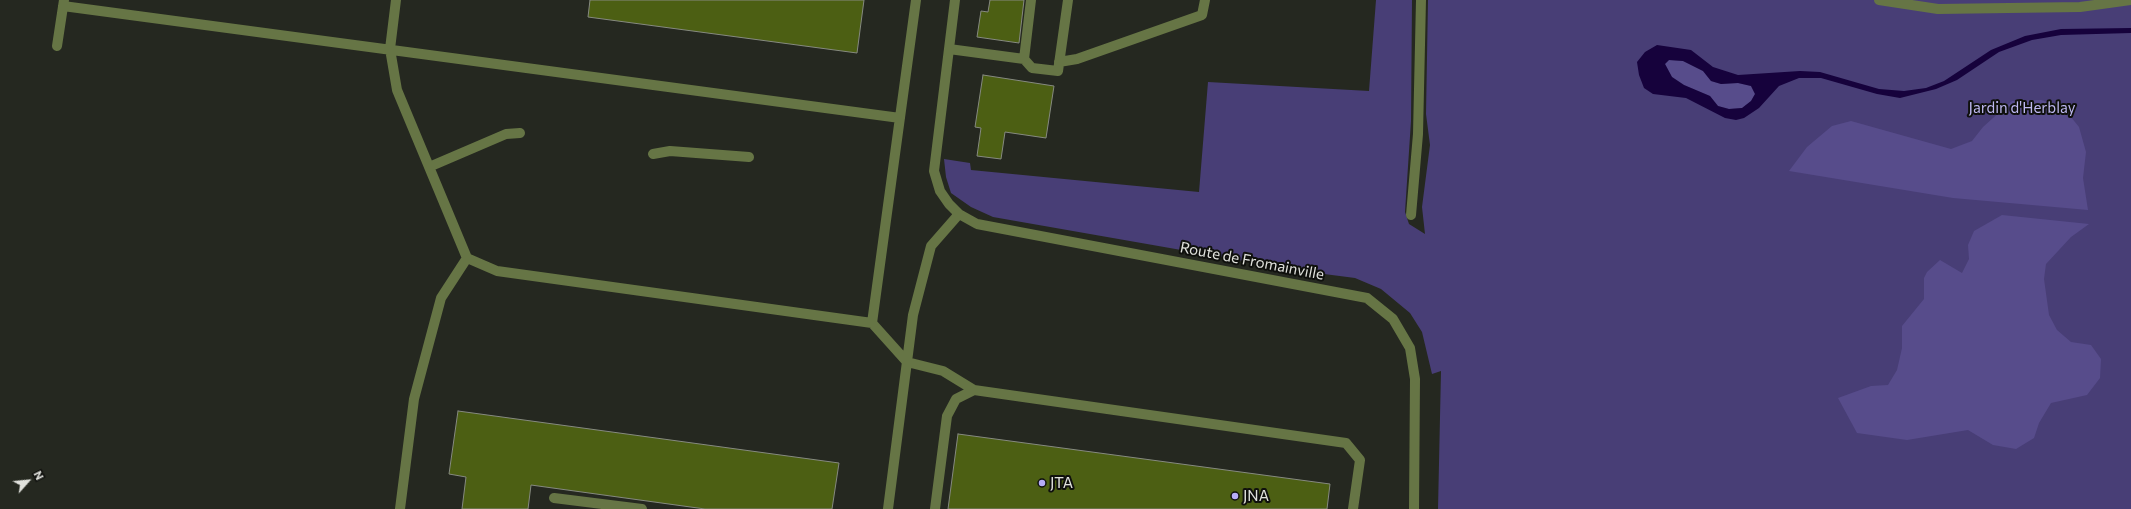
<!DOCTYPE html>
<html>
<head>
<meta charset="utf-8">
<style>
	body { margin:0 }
	#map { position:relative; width:2131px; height:509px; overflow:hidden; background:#252820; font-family:Commissioner,sans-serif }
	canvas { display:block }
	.north { position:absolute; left:8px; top:461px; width:40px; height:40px; -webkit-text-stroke:3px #0f100d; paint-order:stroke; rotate:63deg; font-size:11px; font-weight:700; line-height:16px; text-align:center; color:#e1e2dd }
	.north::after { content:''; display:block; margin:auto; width:14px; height:18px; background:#e1e2dd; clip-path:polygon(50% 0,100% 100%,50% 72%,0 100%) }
</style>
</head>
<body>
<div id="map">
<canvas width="2131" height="509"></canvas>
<div class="north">N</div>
</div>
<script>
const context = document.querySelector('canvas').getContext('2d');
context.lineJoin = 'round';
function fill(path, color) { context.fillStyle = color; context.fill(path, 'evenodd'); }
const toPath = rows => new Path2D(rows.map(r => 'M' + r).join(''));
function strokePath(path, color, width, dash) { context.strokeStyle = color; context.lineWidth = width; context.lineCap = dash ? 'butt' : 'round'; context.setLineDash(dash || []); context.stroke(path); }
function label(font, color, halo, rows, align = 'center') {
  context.font = font + ' Commissioner,sans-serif'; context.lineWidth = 4; context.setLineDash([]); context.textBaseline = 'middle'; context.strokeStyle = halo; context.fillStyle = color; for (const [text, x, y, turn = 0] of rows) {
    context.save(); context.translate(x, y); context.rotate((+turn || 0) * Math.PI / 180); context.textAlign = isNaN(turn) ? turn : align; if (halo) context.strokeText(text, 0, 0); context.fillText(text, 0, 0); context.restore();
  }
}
fill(toPath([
	[1376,0,1412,0,1411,121,1405,212,1409,224,1425,234,1422,207,1430,145,1426,114,1428,0,2131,0,2131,509,1438,509,1441,371,1432,374,1422,332,1410,313,1381,289,1355,278,1301,271,993,217,971,207,951,193,946,177,944,159,970,163,971,170,1199,192,1208,82,1369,91]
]), '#483e76');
fill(toPath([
	[1669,60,1683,61,1703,71,1711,81,1721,84,1738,83,1751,86,1755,94,1751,101,1742,108,1729,109,1718,106,1710,96,1684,85,1672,77,1665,64],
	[2041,100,2062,106,2079,127,2086,152,2083,178,2088,210,1953,198,1789,171,1807,147,1832,126,1851,121,1951,149,1972,141,1983,127,2012,101],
	[2002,215,2089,224,2071,237,2046,264,2044,279,2049,315,2057,330,2071,342,2091,345,2101,359,2100,378,2087,395,2051,403,2039,423,2034,438,2016,449,1993,445,1968,430,1907,440,1857,433,1838,398,1871,386,1888,385,1897,370,1902,348,1902,326,1924,299,1924,278,1927,272,1940,260,1962,273,1969,259,1968,245,1974,231]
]), '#574c8b');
fill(toPath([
	[2131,28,2131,33,2061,35,2032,40,1999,52,1957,80,1936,89,1900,98,1877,94,1821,78,1799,78,1779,86,1759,108,1744,118,1736,120,1725,118,1686,98,1653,94,1644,88,1639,75,1637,62,1645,52,1657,45,1691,50,1713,67,1738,75,1800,71,1820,72,1879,89,1904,91,1926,88,1944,81,1991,50,2025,36,2061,29],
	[1669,60,1683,61,1703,71,1711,81,1721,84,1738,83,1751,86,1755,94,1751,101,1742,108,1729,109,1718,106,1710,96,1684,85,1672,77,1665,64]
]), '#16023c');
const building = toPath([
	[590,0,864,0,857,53,588,17,590,0],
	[990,0,1024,0,1019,43,977,37,981,11,988,12,990,0],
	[983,75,1054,86,1046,138,1005,132,1001,159,977,156,981,128,975,127,983,75],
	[458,411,839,463,832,509,705,509,531,485,528,509,462,509,466,477,449,474,458,411],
	[958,434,1330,484,1327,509,948,509,958,434]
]);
fill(building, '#4c5f13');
strokePath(building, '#868a80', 1);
strokePath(toPath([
	[396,0,390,49,397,90,467,258,497,271,872,323,907,362,943,371,974,390],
	[955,0,934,171,940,191,949,204,959,214,977,224,1367,298,1393,319,1410,348,1415,379,1414,509],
	[1031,0,1024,59,1032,68,1058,71,1068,0],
	[1879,0,1938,9,2080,7,2131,0],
	[63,6,900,118],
	[57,46,64,0],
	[949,49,1024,59],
	[1059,62,1077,59,1202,15,1205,0],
	[653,154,670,151,749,157],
	[429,167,506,134,520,133],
	[1411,215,1418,134,1421,0],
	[872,323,916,0],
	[554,498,642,509],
	[400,509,414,399,441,298,467,258],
	[888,509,913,315,931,246,959,214],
	[935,509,947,416,956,399,974,390,1346,443,1360,460,1353,509]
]), '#667545', 10);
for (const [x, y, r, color] of [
	[1042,483,4,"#b6acf8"],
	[1235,496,4,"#b6acf8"]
]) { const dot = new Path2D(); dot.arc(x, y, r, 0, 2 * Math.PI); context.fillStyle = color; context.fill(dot); strokePath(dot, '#0f100d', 1.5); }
label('15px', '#beb8f0', '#0f100d', [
	["Jardin d'Herblay",2022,108]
]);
label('15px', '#e1e2dd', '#0f100d', [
	["Route de Fromainville",1252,261,11]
]);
label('15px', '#e1e2dd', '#0f100d', [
	["JTA",1050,483],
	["JNA",1243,496]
], 'left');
</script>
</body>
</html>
